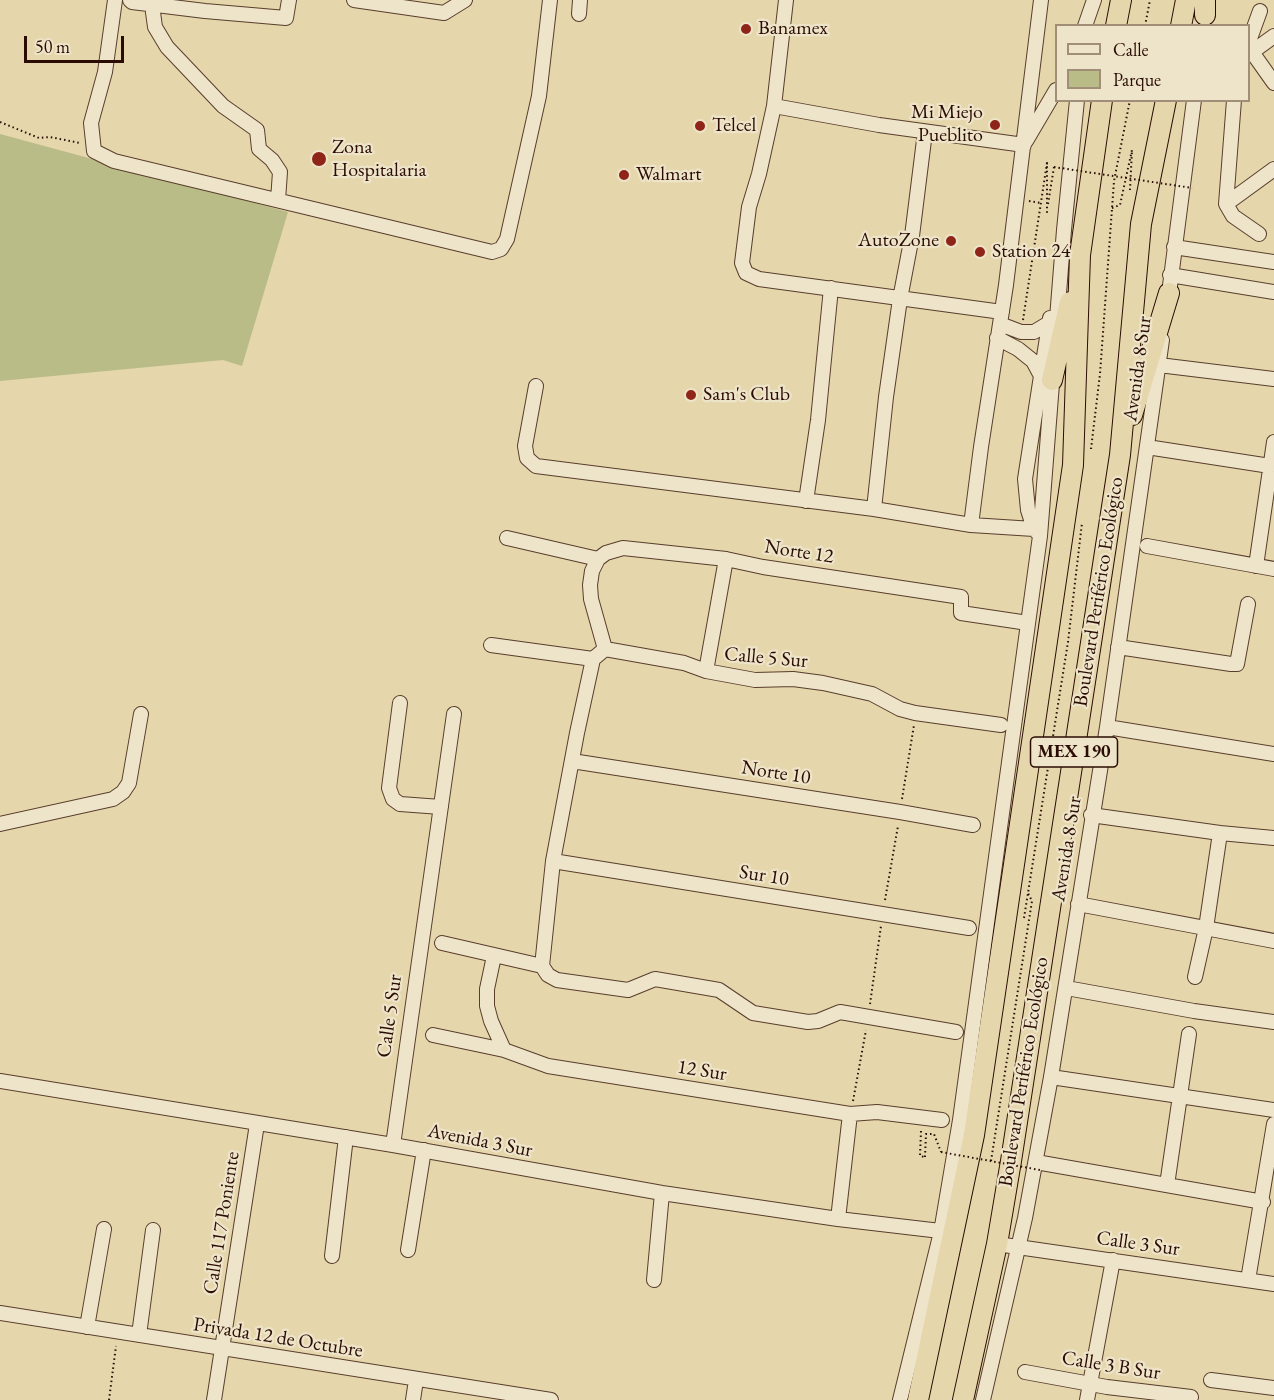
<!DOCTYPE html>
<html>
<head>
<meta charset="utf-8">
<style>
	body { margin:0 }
	#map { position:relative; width:1274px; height:1400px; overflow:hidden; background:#e5d6ac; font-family:"EB Garamond",serif }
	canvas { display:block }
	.legend { position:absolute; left:1055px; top:24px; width:195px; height:78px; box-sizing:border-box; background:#eee4c9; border:2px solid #a08e79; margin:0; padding:8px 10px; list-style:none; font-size:18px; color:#2a0c02 }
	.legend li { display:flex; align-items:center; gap:12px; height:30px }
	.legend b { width:30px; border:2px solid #a08e79 }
	.scale { position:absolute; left:24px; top:36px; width:100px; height:27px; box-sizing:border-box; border:3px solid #2a0c02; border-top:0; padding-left:8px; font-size:18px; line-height:21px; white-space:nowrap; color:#2a0c02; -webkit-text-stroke:4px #eee4c9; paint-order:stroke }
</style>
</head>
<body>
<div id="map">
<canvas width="1274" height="1400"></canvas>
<ul class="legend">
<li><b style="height:8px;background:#eee4c9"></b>Calle</li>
<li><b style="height:16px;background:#b9bc86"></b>Parque</li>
</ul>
<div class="scale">50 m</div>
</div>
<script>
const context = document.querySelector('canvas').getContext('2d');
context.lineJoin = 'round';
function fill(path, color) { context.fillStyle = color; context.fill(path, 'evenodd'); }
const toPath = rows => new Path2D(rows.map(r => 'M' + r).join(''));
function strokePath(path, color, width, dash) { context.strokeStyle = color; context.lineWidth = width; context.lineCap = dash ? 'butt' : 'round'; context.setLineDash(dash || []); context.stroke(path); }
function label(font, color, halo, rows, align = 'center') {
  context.font = font + ' "EB Garamond",serif'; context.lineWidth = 4.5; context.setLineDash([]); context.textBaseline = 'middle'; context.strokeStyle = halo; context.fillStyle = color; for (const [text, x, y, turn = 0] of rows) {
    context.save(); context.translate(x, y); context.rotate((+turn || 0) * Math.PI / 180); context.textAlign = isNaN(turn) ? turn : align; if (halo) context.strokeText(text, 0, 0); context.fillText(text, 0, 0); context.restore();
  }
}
fill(toPath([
	[0,134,288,212,242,366,223,360,0,381]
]), '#b9bc86');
const minor = toPath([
	[115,0,105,72,91,123,94,151,114,161,492,252,501,249,507,239,539,96,550,0],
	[130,0,132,2,205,11,286,18,289,0],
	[354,0,444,13,465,0],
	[786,0,774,106,759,174,749,207,742,263,746,273,759,279,1002,312],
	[152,5,155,27,167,47,223,106,257,130,259,149,272,160,280,172,278,200],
	[579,14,580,0],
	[1085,26,1094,0],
	[1248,44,1260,11],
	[1248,51,1252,52,1274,83],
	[1252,52,1274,36],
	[1234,100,1226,204,1233,216,1259,234],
	[774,106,879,125,1024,145],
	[1026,141,1056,90],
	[1226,204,1274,169],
	[1174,247,1274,262],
	[1170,275,1274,292],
	[1168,301,1194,100],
	[1000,324,1021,332,1034,332,1049,323],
	[1056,331,1064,230,1077,100],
	[997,338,1018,349,1033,361,1041,376],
	[1159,365,1274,379],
	[536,386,525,446,527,458,536,466,874,509,971,525,1034,529],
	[1147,447,1270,466],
	[806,501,818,420,831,288],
	[874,509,886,397,900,299,912,236,925,132],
	[971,525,981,447,1006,285,1041,0],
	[1039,534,1034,529,1028,510,1025,479,1050,318],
	[507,538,598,559],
	[1147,546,1274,569],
	[1256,566,1274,442],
	[491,645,593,659,605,649,684,663,706,671,755,680,793,679,823,683,872,694,900,709,915,713,1001,725],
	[1118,647,1231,664,1237,664,1248,604],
	[605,649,591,599,590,585,592,571,598,559,606,553,623,548,726,559,763,567,961,597,961,613,1028,623],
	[706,671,726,559],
	[400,703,389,788,393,799,400,804,441,807],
	[1107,727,1274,754],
	[572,761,900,812,973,825],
	[1091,815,1220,833,1274,838],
	[0,824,113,799,123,792,129,783,141,714],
	[553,861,969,928],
	[1078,904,1274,941],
	[442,943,542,966,548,975,557,980,628,990,655,979,719,990,753,1013,808,1022,818,1021,840,1012,956,1032],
	[494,956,487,989,487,1006,491,1021,504,1050],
	[542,966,553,861,577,733,593,659],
	[1195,977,1206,928,1220,833],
	[1072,989,1194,1011,1274,1022],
	[433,1035,504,1050,548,1066,850,1114,877,1112,942,1120],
	[1051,1077,1274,1110],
	[0,1081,393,1145,662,1193,838,1219,949,1232],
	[393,1145,454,714],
	[1036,1162,1263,1202],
	[1167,1185,1189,1034],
	[838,1219,850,1114],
	[997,1244,1274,1284],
	[408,1250,424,1150],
	[332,1256,346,1137],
	[654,1280,662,1193],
	[1248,1280,1274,1124],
	[0,1313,551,1400],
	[87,1327,104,1229],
	[139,1335,153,1230],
	[1025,1372,1107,1387,1191,1397],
	[1211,1380,1274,1388],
	[214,1400,257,1124],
	[413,1400,416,1380],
	[900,1400,941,1232,960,1120,1040,536,1053,371],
	[983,1400,1025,1218,1051,1077,1107,727,1162,340],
	[1087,1400,1113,1260]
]);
const highway = toPath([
	[1205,0,1205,15],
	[1116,26,1121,0],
	[1181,26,1186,0],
	[1052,380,1070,302],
	[1132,415,1169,293],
	[918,1400,974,1135,1073,465,1080,255,1102,100],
	[963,1400,997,1244,1011,1161,1120,455,1141,224,1166,100]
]);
strokePath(minor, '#593e2c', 16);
strokePath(highway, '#2a0c02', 22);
strokePath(toPath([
	[1145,26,1150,0],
	[0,122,39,138,50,137,80,143],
	[1029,201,1041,203],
	[1048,204,1054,167],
	[1112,208,1120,205,1132,150,1130,190],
	[1023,320,1047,163,1047,213],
	[1091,449,1100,374,1114,181,1130,100],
	[902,799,914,725],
	[885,900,898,826],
	[1024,918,1068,642,1082,523],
	[870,1004,881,926],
	[853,1101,866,1030],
	[921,1131,920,1156,925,1157],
	[925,1157,926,1134,934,1134,941,1152],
	[991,1161,1032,901,1028,893],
	[109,1400,116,1346]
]), '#2a0c02', 2, [1.5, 3]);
strokePath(minor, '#eee4c9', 14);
strokePath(highway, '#e5d6ac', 20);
strokePath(toPath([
	[1054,167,1192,188],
	[941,1152,1040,1170]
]), '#2a0c02', 2, [1.5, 3]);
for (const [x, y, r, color] of [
	[746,29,6,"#8f2418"],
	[995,125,6,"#8f2418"],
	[700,126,6,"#8f2418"],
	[319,159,8,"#8f2418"],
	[624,175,6,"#8f2418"],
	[951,241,6,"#8f2418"],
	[980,252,6,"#8f2418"],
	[691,395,6,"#8f2418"]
]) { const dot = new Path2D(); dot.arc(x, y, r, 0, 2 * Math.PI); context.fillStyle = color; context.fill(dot); strokePath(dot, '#eee4c9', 2); }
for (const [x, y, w] of [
	[1074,752,87]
]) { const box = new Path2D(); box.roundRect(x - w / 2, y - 15, w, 30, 4.5); context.fillStyle = '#eee4c9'; context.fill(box); strokePath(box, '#2a0c02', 1.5); }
label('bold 18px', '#2a0c02', null, [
	["MEX 190",1074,752]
]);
label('20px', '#2a0c02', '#eee4c9', [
	["Banamex",758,29],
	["Mi Miejo",983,113,"right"],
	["Pueblito",983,136,"right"],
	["Telcel",712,126],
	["Zona",332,148],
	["Hospitalaria",332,171],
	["Walmart",636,175],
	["AutoZone",939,241,"right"],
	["Station 24",992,252],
	["Sam's Club",703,395]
], 'left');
label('20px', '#2a0c02', '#eee4c9', [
	["Avenida 8 Sur",1138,369,-82],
	["Norte 12",799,552,9],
	["Boulevard Periférico Ecológico",1099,592,-81],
	["Calle 5 Sur",766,658,5],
	["Norte 10",776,773,9],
	["Avenida 8 Sur",1067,849,-81],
	["Sur 10",764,876,9],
	["Calle 5 Sur",390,1016,-82],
	["12 Sur",702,1071,9],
	["Boulevard Periférico Ecológico",1024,1072,-81],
	["Avenida 3 Sur",480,1141,11],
	["Calle 117 Poniente",222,1223,-81],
	["Calle 3 Sur",1138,1244,8],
	["Privada 12 de Octubre",278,1338,9],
	["Calle 3 B Sur",1111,1366,9]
]);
</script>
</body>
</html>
